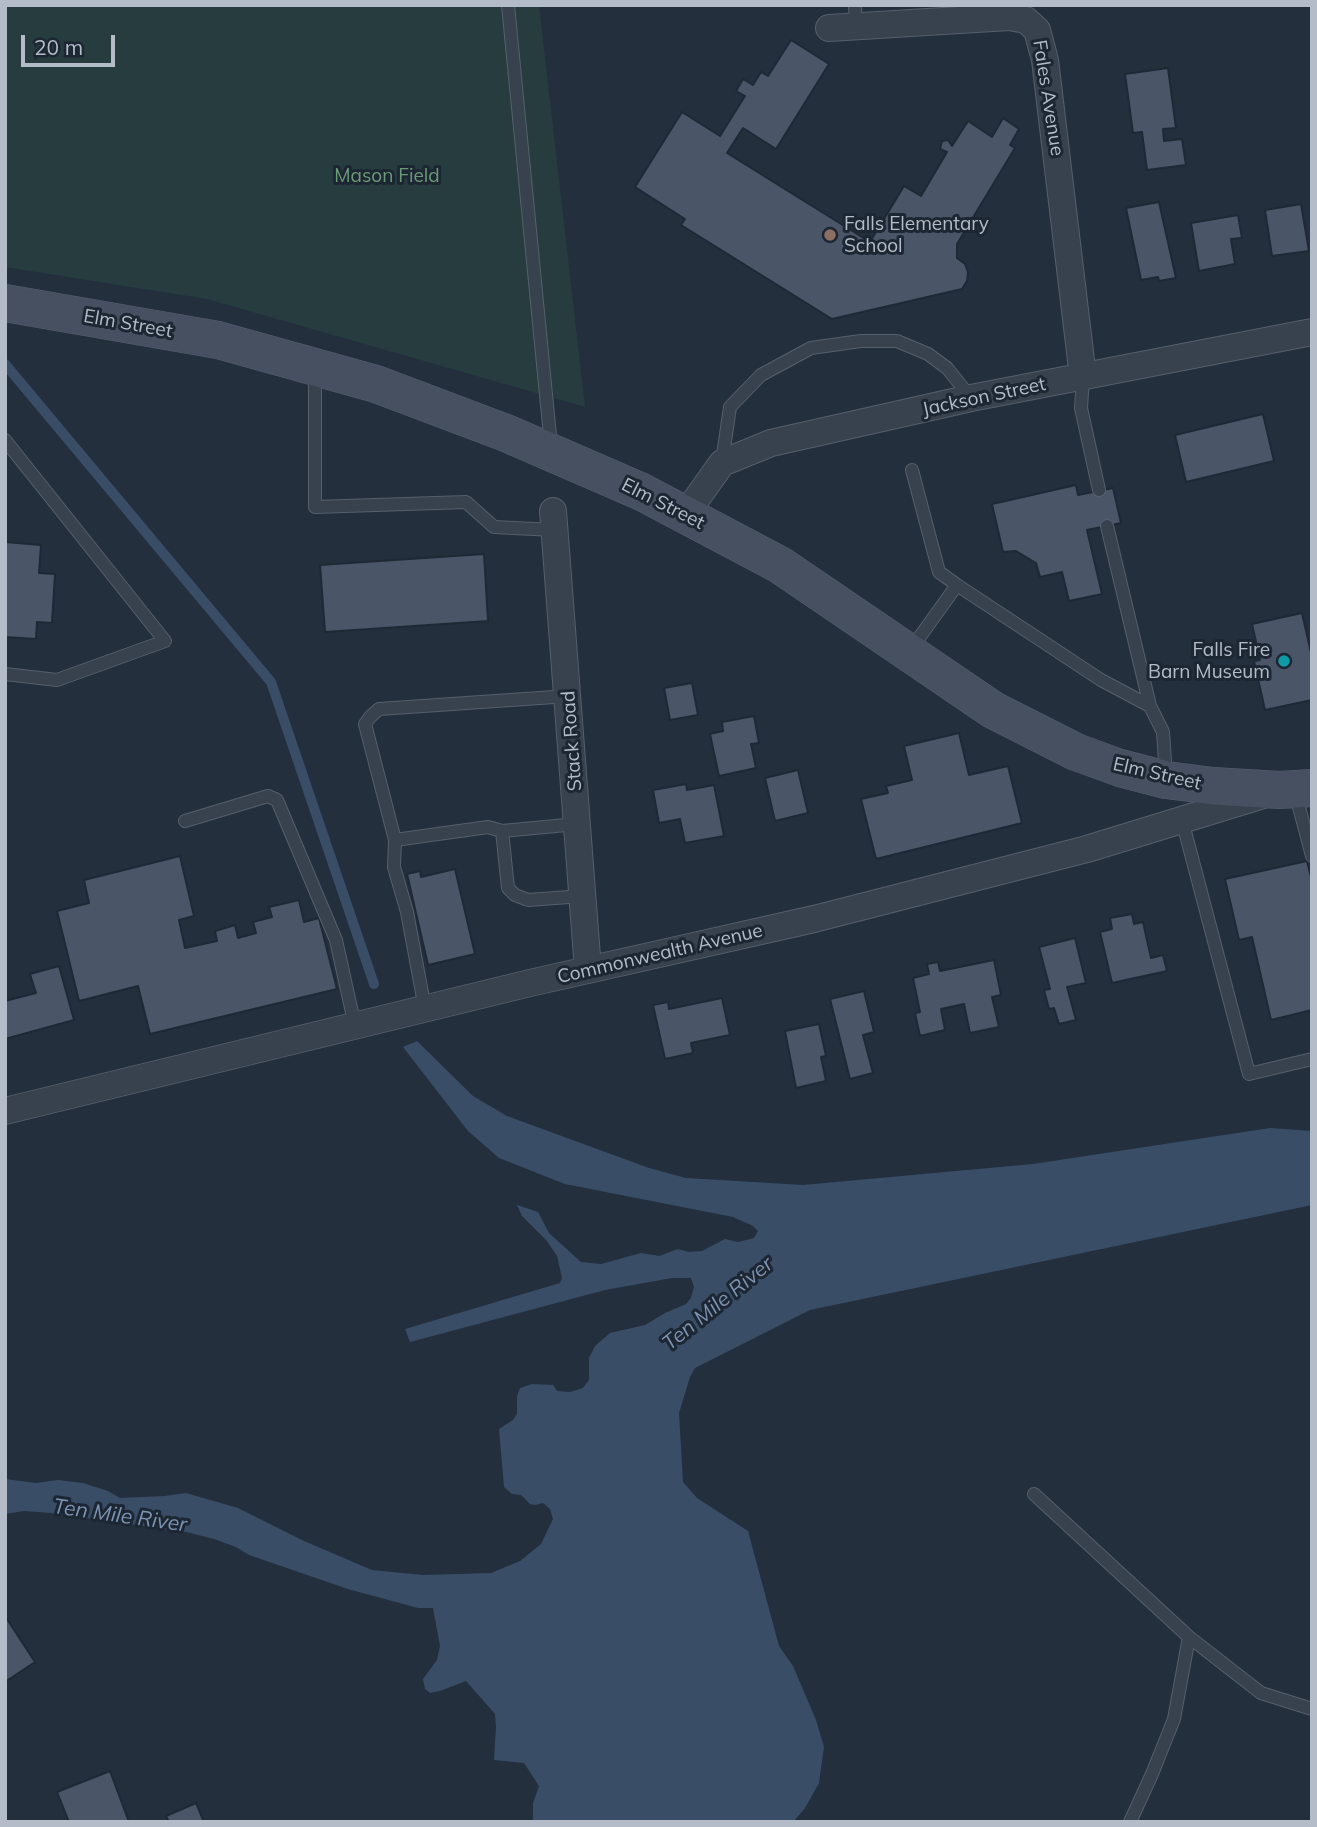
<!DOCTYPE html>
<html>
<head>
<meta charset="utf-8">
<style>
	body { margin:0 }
	#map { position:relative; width:1317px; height:1827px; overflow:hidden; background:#242f3e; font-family:Mulish,sans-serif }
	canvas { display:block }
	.frame { position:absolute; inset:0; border:7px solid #b4bcc9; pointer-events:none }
	.scale { position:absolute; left:21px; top:35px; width:94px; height:32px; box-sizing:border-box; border:4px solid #b4bcc9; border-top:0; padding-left:9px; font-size:21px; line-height:24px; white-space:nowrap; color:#b4bcc9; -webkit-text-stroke:5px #1d2633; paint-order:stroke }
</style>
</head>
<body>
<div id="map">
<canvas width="1317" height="1827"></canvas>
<div class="frame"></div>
<div class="scale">20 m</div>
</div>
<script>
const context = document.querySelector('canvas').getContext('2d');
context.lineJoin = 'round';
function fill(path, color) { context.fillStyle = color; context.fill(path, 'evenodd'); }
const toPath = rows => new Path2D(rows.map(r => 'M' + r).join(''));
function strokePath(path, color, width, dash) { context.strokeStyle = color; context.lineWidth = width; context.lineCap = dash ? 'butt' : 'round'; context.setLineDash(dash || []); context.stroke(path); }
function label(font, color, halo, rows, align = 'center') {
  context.font = font + ' Mulish,sans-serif'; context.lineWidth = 6; context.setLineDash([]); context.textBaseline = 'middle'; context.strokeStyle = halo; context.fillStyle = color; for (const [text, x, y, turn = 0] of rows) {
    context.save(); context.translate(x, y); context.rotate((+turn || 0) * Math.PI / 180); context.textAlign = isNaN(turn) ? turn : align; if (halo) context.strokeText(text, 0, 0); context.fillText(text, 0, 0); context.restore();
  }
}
fill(toPath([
	[5,5,539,5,585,407,207,299,5,267]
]), '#263c3f');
fill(toPath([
	[417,1041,473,1096,507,1116,649,1168,686,1178,803,1185,1033,1164,1270,1128,1312,1131,1312,1205,810,1310,695,1368,690,1377,679,1413,683,1482,697,1498,748,1531,779,1646,793,1666,816,1720,824,1747,819,1783,805,1808,793,1822,533,1822,533,1803,539,1786,524,1763,494,1760,496,1727,495,1714,466,1681,440,1691,430,1693,425,1689,423,1679,437,1660,440,1646,433,1608,418,1608,348,1589,249,1555,236,1547,214,1539,186,1532,51,1513,24,1511,5,1514,5,1479,36,1483,58,1480,83,1483,108,1491,120,1498,165,1496,186,1493,238,1508,304,1541,372,1570,423,1575,491,1573,520,1561,541,1544,553,1519,550,1509,543,1503,535,1505,530,1504,521,1495,512,1494,504,1487,499,1429,513,1420,517,1414,517,1396,520,1388,532,1384,553,1385,557,1391,570,1392,583,1388,589,1380,589,1358,595,1346,610,1333,645,1325,665,1313,686,1304,691,1298,694,1287,691,1278,672,1278,605,1290,410,1342,405,1329,560,1283,562,1278,557,1256,547,1241,522,1216,517,1205,538,1212,549,1233,581,1262,601,1264,641,1253,659,1256,678,1249,689,1252,702,1251,725,1239,738,1242,754,1238,758,1231,753,1226,733,1217,565,1184,499,1158,468,1131,403,1047]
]), '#394d67');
strokePath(toPath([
	[5,364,271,682,374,984]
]), '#394d67', 10);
const building = toPath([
	[791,40,829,64,776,149,743,128,727,153,870,242,904,186,921,196,947,152,940,149,942,141,948,140,952,146,968,121,992,137,1003,118,1019,129,1010,145,1015,148,957,244,957,258,965,264,968,272,967,281,962,289,832,319,681,225,685,219,635,187,682,112,720,136,745,96,736,91,743,79,753,85,761,72,768,76,791,40],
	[1168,68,1176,128,1163,129,1164,141,1182,139,1186,165,1147,170,1142,132,1133,133,1125,74,1168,68],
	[1159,202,1176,278,1159,281,1158,277,1141,280,1126,208,1159,202],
	[1301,204,1309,251,1272,256,1265,210,1301,204],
	[1238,215,1242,238,1231,239,1235,264,1199,271,1191,223,1238,215],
	[1263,414,1274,461,1186,482,1175,435,1263,414],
	[1076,485,1078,495,1113,488,1121,523,1087,530,1102,594,1069,601,1062,572,1040,577,1036,563,1016,551,1003,552,992,504,1076,485],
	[5,542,41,545,39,573,55,574,52,623,37,622,36,639,5,637,5,542],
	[484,554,488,621,325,632,320,565,484,554],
	[1302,613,1312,657,1312,700,1265,710,1254,661,1260,660,1252,624,1302,613],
	[692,683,698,715,670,720,664,688,692,683],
	[754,716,759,743,751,744,756,768,719,776,710,734,723,731,722,722,754,716],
	[959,733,969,775,1008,766,1022,823,876,859,861,799,888,793,886,786,912,780,904,746,959,733],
	[798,770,808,813,775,821,765,778,798,770],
	[686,784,687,790,714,785,724,836,685,843,680,819,659,823,653,790,686,784],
	[180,856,194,916,179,920,185,948,217,941,215,931,235,925,238,938,256,933,253,922,272,917,269,907,299,900,304,922,319,918,337,989,150,1034,138,986,79,1001,57,911,89,903,84,880,180,856],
	[1307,861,1312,881,1312,1010,1271,1020,1252,937,1239,940,1225,879,1307,861],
	[455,869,475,954,428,965,407,874,420,871,421,877,455,869],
	[1132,914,1134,924,1143,922,1151,958,1163,955,1167,971,1112,983,1100,932,1112,929,1110,918,1132,914],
	[1075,938,1086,983,1067,987,1076,1020,1059,1024,1054,1008,1049,1009,1044,990,1050,989,1039,947,1075,938],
	[994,960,1001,995,992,997,999,1027,970,1033,964,1004,941,1009,945,1030,920,1036,915,1013,920,1012,913,978,929,974,927,964,938,962,940,971,994,960],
	[59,966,74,1020,5,1039,5,1001,36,993,30,974,59,966],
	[864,991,874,1032,863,1035,873,1073,850,1079,830,999,864,991],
	[722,998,730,1035,691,1043,693,1053,665,1059,653,1005,668,1002,669,1009,722,998],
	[819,1024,826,1056,821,1057,826,1081,796,1088,785,1031,819,1024],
	[5,1616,35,1662,5,1682,5,1616],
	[110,1771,129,1822,69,1822,57,1792,110,1771],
	[196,1803,204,1822,169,1822,166,1816,196,1803]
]);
fill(building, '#4a5667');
strokePath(building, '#1f2835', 2);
const service = toPath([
	[508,5,551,446],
	[855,5,856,26],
	[315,371,315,507,466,502,494,527,554,530],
	[1083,377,1081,408,1099,490],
	[5,440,165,641,57,680,5,674],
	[722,462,730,407,761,375,811,348,861,341,897,341,928,354,947,368,971,398],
	[912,470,939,572,957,585],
	[1107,526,1150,706,1163,732,1166,776],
	[911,649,957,585,1101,680,1150,706],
	[1295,792,1312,856],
	[1182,820,1249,1074,1312,1059],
	[185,821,268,796,277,800,336,940,355,1026],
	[502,831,577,824],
	[395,840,488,827,502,831,508,888,515,895,528,900,583,896],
	[425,1009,407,912,394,867,395,840,365,724,370,717,379,709,569,696],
	[1034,1494,1189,1637,1261,1693,1312,1709],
	[1130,1822,1152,1774,1174,1719,1189,1637]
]);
const minor = toPath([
	[829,28,1009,17,1026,20,1037,30,1045,60,1083,377],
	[553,511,588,970],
	[685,515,722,463,771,443,971,398,1312,332],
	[5,1111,530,983,814,919,1087,849,1263,795]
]);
const secondary = toPath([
	[5,303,218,340,376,384,506,433,642,492,780,565,993,710,1076,752,1120,768,1166,780,1213,786,1280,790,1312,788]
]);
strokePath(service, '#565f6c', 14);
strokePath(minor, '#565f6c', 28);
strokePath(secondary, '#565f6c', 38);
strokePath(service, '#38414e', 12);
strokePath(minor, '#38414e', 26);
strokePath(secondary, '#465061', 37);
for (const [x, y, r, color] of [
	[830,235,7,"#8d6e63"],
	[1284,661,7,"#0f9aa8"]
]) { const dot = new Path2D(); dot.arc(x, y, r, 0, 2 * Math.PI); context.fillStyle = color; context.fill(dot); strokePath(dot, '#1d2633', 2.5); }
label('19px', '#b4bcc9', '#1d2633', [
	["Fales Avenue",1048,98,81],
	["Elm Street",128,324,10],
	["Jackson Street",984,397,-12],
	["Elm Street",663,504,27],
	["Stack Road",572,741,-94],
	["Elm Street",1157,774,13],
	["Commonwealth Avenue",660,954,-13]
]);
label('19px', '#6b9a76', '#1d2633', [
	["Mason Field",387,176]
]);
label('19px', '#b4bcc9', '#1d2633', [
	["Falls Elementary",844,224],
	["School",844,246],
	["Falls Fire",1270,650,"right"],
	["Barn Museum",1270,672,"right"]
], 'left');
label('italic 21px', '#7c93b1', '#1d2633', [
	["Ten Mile River",718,1304,-39],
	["Ten Mile River",120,1516,8]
]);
</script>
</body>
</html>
